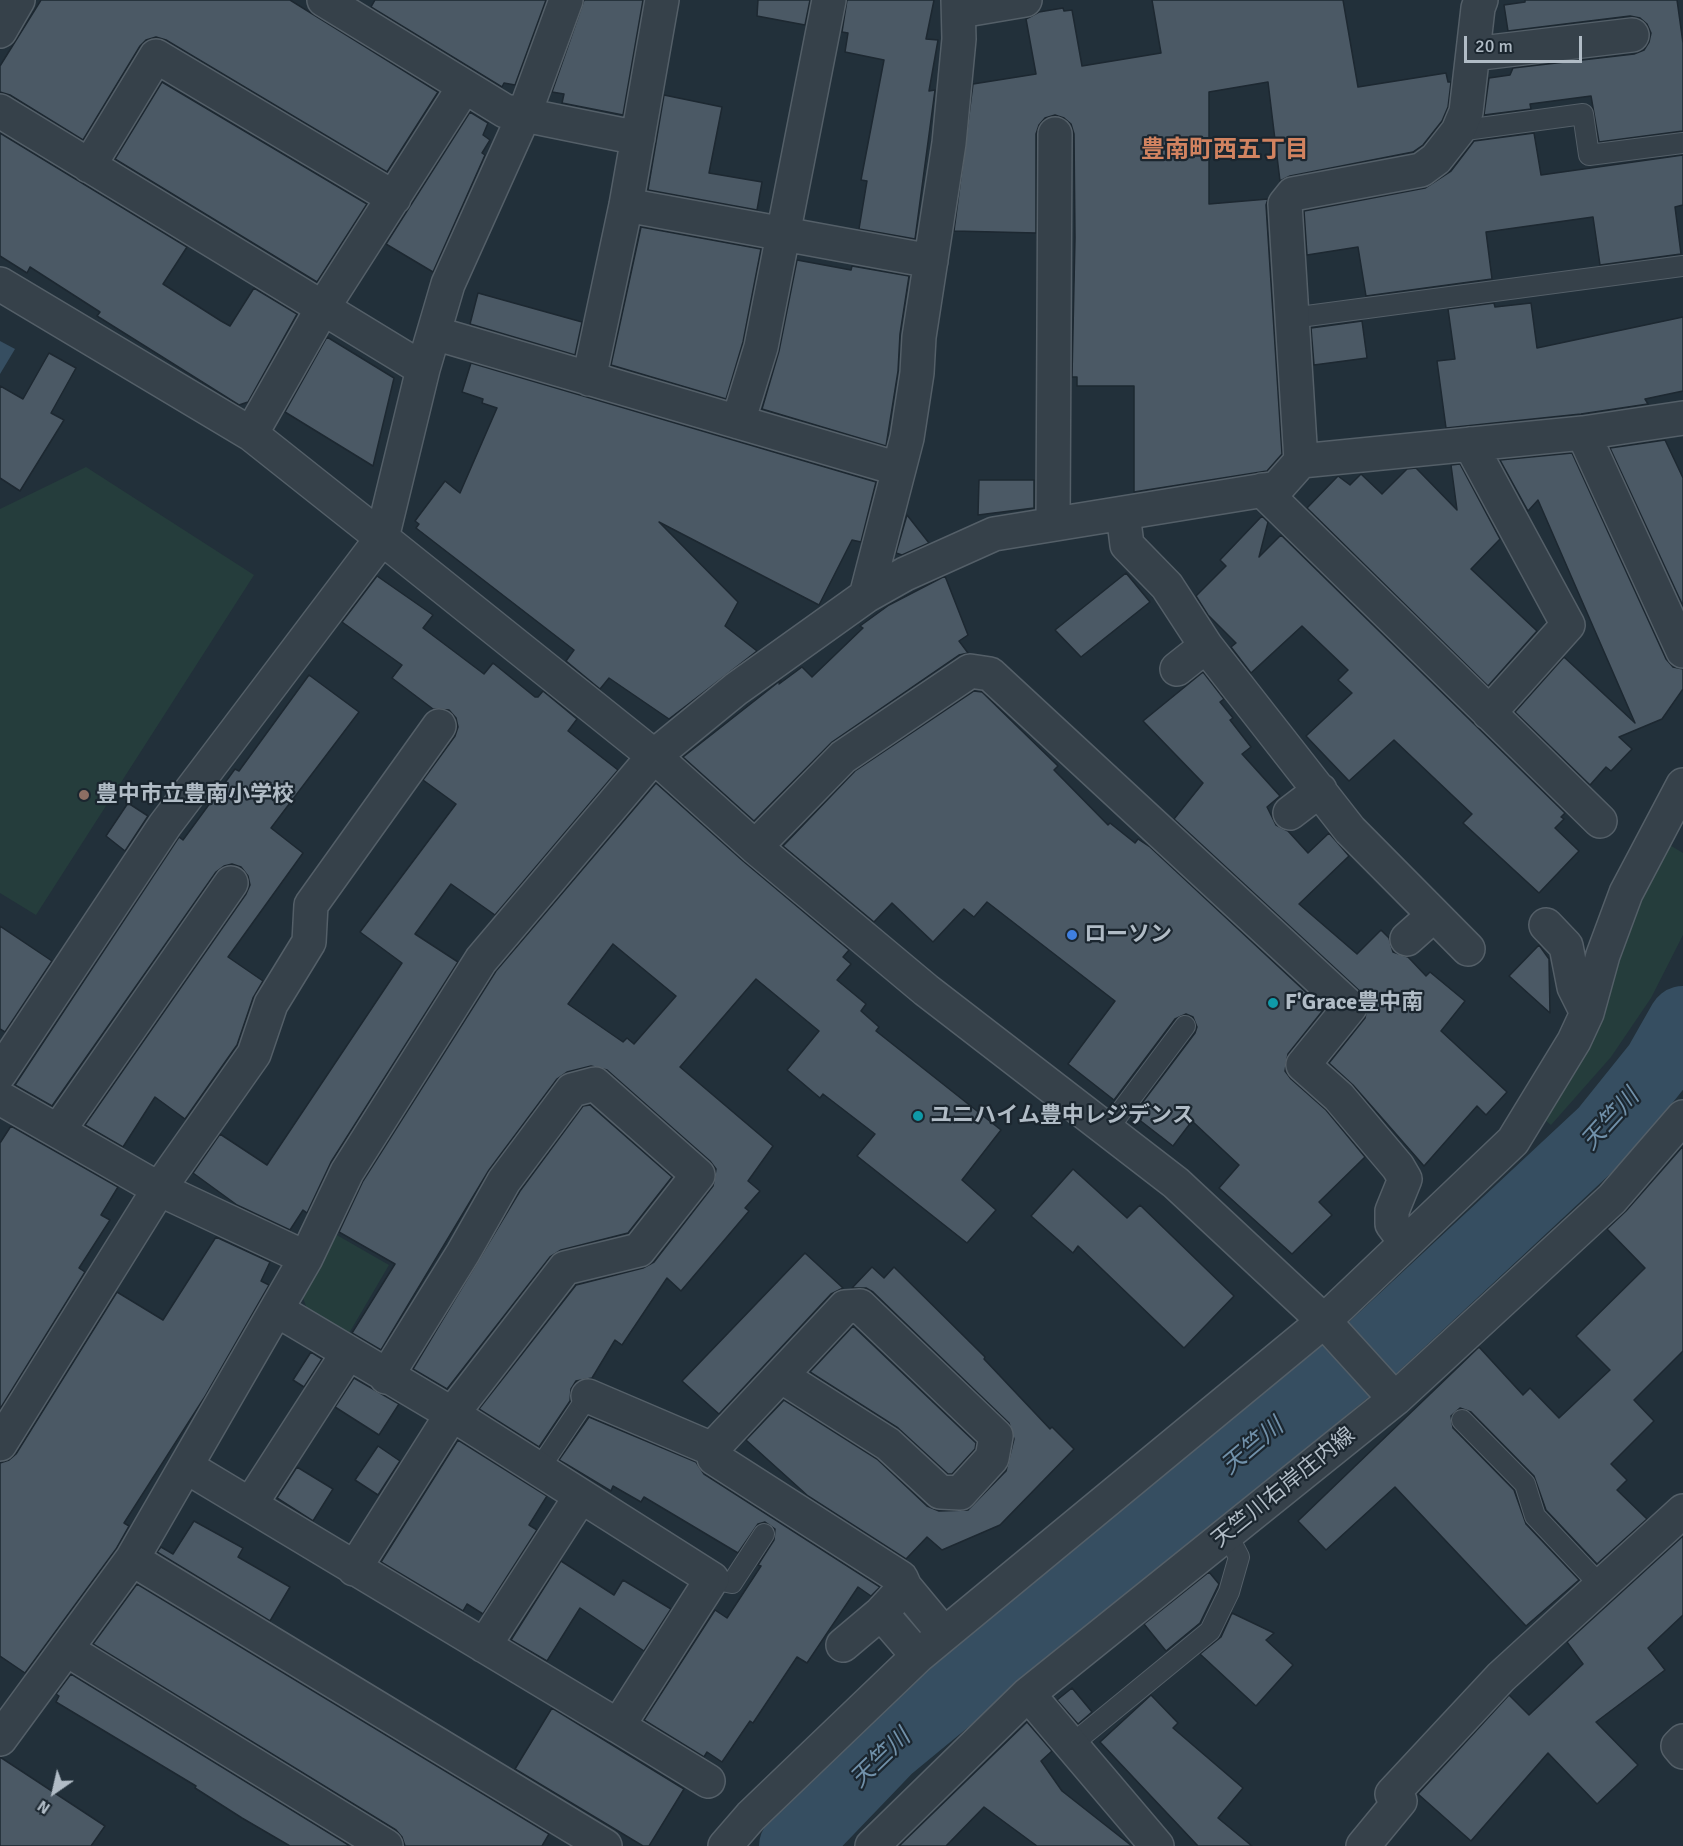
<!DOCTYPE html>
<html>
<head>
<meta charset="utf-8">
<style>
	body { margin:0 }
	#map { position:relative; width:1683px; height:1846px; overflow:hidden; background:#22303a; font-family:Signika,sans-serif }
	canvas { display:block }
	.north { position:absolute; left:24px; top:1762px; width:60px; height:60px; -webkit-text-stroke:4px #1b262f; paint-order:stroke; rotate:214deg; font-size:16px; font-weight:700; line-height:24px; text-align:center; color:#b1bcc6 }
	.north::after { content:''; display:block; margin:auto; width:21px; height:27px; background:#b1bcc6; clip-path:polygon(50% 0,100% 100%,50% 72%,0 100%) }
	.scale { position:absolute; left:1464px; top:36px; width:118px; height:27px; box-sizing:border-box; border:3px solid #b1bcc6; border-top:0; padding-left:8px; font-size:18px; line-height:21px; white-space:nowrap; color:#b1bcc6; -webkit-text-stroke:4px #1b262f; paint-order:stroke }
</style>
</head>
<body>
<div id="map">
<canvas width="1683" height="1846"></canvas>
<div class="north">N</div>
<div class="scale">20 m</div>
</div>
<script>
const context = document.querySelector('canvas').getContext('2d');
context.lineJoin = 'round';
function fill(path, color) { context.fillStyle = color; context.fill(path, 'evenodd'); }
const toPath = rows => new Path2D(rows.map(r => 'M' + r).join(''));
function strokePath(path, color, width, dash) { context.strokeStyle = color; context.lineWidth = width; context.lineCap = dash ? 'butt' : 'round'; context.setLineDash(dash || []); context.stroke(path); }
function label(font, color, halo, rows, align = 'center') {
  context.font = font + ' Signika,"Noto Sans JP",sans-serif'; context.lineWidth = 4.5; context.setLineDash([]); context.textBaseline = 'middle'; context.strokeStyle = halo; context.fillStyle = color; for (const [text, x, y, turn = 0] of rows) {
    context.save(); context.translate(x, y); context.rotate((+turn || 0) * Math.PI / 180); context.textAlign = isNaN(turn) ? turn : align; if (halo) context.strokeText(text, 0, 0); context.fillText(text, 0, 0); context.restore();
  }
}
fill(toPath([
	[86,467,254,575,36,915,0,893,0,509],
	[1663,841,1683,853,1683,935,1651,998,1611,1057,1551,1125,1540,1116],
	[335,1234,389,1265,348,1335,308,1312,301,1292]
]), '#253d3c');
fill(toPath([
	[0,341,15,349,0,374]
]), '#364e61');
strokePath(toPath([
	[794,1846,888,1748,1367,1353,1605,1131,1658,1065,1683,1021]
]), '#364e61', 70);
const building = toPath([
	[41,0,290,0,438,92,387,172,166,40,156,37,146,40,140,46,83,140,10,95,0,92,0,66,41,0],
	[375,0,546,0,515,85,504,83,502,87,371,7,375,0],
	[584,0,643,0,623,115,562,103,564,94,552,92,584,0],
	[758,0,810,0,805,25,757,16,758,0],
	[847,0,934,0,926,39,938,40,929,91,935,90,915,239,859,229,867,181,861,180,884,60,845,52,848,33,842,32,847,0],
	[1152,0,1343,0,1358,87,1446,73,1448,82,1451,82,1448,107,1442,121,1423,145,1413,152,1290,176,1280,181,1268,82,1209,92,1209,204,1268,199,1266,205,1282,454,1267,471,1134,492,1134,386,1077,386,1077,377,1072,377,1075,238,1074,134,1071,124,1064,118,1055,115,1045,118,1039,125,1036,134,1036,233,954,231,973,84,1036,74,1026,19,1039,12,1063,8,1064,11,1072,10,1082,66,1161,53,1152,0],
	[1525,0,1677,0,1683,43,1683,131,1599,142,1591,96,1530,104,1531,109,1484,115,1489,78,1510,75,1513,68,1634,54,1644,50,1649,42,1651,33,1647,24,1640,18,1630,16,1508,31,1504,5,1525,2,1525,0],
	[162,82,367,204,317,282,115,159,162,82],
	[664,95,722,107,709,173,762,182,757,210,648,190,664,95],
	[470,112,488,123,483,135,490,140,482,153,485,155,433,272,386,244,470,112],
	[0,133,187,247,163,284,221,321,230,326,254,288,297,314,248,402,239,405,97,316,100,312,30,267,27,273,0,256,0,133],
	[1534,133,1541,175,1683,155,1683,205,1675,207,1681,254,1600,265,1593,217,1486,232,1492,279,1366,296,1358,247,1307,255,1304,211,1425,188,1451,171,1474,141,1534,133],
	[641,227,761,249,743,342,726,399,611,365,641,227],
	[797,260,851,270,852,266,909,276,900,334,898,371,886,446,762,409,779,351,797,260],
	[478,293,582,322,575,355,470,324,478,293],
	[1494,303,1495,307,1531,303,1537,348,1683,317,1683,391,1645,399,1648,404,1581,414,1446,428,1437,361,1455,359,1448,309,1494,303],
	[1362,321,1367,358,1314,365,1311,328,1362,321],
	[327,337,394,378,373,466,285,412,327,337],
	[49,353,76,368,51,413,64,420,20,491,0,478,0,386,23,399,49,353],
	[471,363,876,482,861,542,852,540,819,605,659,522,738,602,725,626,757,651,669,719,609,678,600,689,566,661,574,650,416,528,419,524,415,521,445,481,460,493,497,408,482,403,483,399,462,392,471,363],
	[1665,440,1683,478,1683,606,1610,448,1665,440],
	[1572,453,1666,659,1673,667,1683,669,1683,689,1662,719,1619,737,1632,749,1611,771,1606,767,1590,785,1515,712,1564,657,1635,723,1538,500,1528,511,1500,460,1572,453],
	[1460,464,1500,539,1471,569,1537,631,1488,686,1307,508,1338,476,1350,485,1361,474,1382,494,1407,469,1416,468,1457,510,1451,465,1460,464],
	[979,480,1034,480,1034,508,978,515,979,480],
	[907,515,929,543,902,555,896,553,907,515],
	[1262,516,1268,522,1259,557,1281,535,1565,813,1561,817,1564,819,1555,828,1579,851,1539,893,1463,823,1472,814,1394,740,1349,781,1306,736,1352,693,1338,680,1348,670,1302,626,1251,673,1231,647,1236,643,1208,615,1196,596,1226,566,1220,560,1262,516],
	[1126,573,1150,602,1081,657,1055,630,1126,573],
	[377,576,433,615,423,628,484,674,493,663,535,697,538,697,543,691,577,719,568,731,618,770,495,915,451,884,415,934,458,962,331,1162,307,1213,303,1210,290,1230,237,1205,193,1173,220,1134,267,1165,402,963,360,932,456,804,423,780,455,736,458,727,456,718,449,710,433,709,392,678,402,665,342,622,377,576],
	[945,576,968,635,959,641,968,653,959,655,832,742,754,821,683,757,781,680,779,684,802,667,812,677,863,628,860,626,889,605,945,576],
	[1203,672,1224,699,1220,702,1233,718,1230,720,1251,747,1242,754,1280,796,1267,807,1276,825,1288,831,1308,853,1329,833,1349,856,1299,904,1357,954,1381,930,1389,938,1393,952,1408,957,1426,976,1430,972,1465,1001,1441,1031,1507,1092,1486,1115,1477,1106,1424,1166,1353,1085,1329,1063,1365,1018,1368,1002,1363,994,1174,819,1203,783,1143,721,1203,672],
	[309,675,359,712,271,828,303,853,228,957,263,981,253,998,237,1045,185,1119,155,1097,123,1147,85,1125,246,894,250,885,248,876,241,867,232,864,224,866,216,872,52,1106,15,1085,179,837,183,840,235,769,239,771,309,675],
	[974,691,982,692,1058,766,1054,770,1108,825,1110,823,1135,843,1138,839,1150,847,1324,1009,1288,1054,1285,1071,1291,1079,1326,1110,1365,1157,1319,1202,1332,1215,1292,1254,1219,1188,1239,1165,1192,1121,1173,1146,1133,1115,1195,1033,1197,1027,1193,1017,1186,1014,1175,1019,1114,1100,1068,1064,1115,1001,987,902,974,917,964,909,933,942,892,903,874,922,783,846,855,771,974,691],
	[656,783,743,861,849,950,843,957,851,964,837,980,866,1004,861,1011,879,1027,876,1031,1001,1130,962,1180,996,1210,967,1243,857,1156,875,1134,823,1094,820,1098,787,1070,819,1031,756,979,680,1067,773,1146,748,1181,760,1191,745,1208,749,1211,681,1291,667,1278,622,1345,615,1340,592,1378,576,1381,571,1389,570,1401,539,1447,479,1409,576,1285,643,1268,654,1262,713,1186,716,1169,710,1161,607,1070,591,1066,567,1072,557,1079,489,1170,381,1350,352,1333,395,1264,339,1232,363,1181,496,971,656,783],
	[613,944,676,996,634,1044,627,1038,623,1042,568,1004,613,944],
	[128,803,148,816,125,851,106,836,128,803],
	[0,926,52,961,5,1032,0,1029,0,926],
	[1539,945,1549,959,1550,1013,1509,976,1539,945],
	[590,1105,672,1177,628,1233,561,1250,550,1257,447,1389,413,1369,520,1191,583,1106,590,1105],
	[11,1126,118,1187,101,1215,110,1220,79,1268,85,1272,0,1409,0,1143,11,1126],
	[1683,1146,1683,1351,1634,1400,1654,1421,1611,1464,1627,1480,1617,1490,1647,1519,1597,1564,1546,1510,1534,1476,1471,1412,1460,1408,1451,1416,1453,1428,1514,1490,1526,1524,1579,1580,1526,1626,1395,1487,1326,1550,1298,1521,1479,1347,1523,1395,1530,1388,1559,1418,1610,1370,1576,1336,1645,1268,1607,1229,1626,1211,1683,1146],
	[1073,1169,1127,1218,1140,1205,1234,1296,1184,1348,1078,1246,1073,1253,1031,1216,1073,1169],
	[216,1237,270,1262,261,1281,269,1285,204,1398,124,1523,129,1526,116,1549,25,1673,0,1656,0,1463,9,1460,16,1454,117,1292,163,1320,216,1237],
	[805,1253,843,1288,831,1294,719,1414,682,1381,805,1253],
	[872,1267,884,1278,894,1267,985,1357,984,1359,1050,1429,1052,1427,1074,1449,1000,1525,942,1550,927,1537,906,1559,808,1496,746,1440,784,1400,877,1459,927,1506,939,1511,968,1510,1006,1471,1014,1439,1009,1423,873,1292,866,1288,852,1288,872,1267],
	[853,1326,976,1443,975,1449,952,1474,948,1474,898,1428,810,1372,853,1326],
	[311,1352,322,1359,304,1387,293,1380,311,1352],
	[354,1378,399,1404,379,1435,335,1407,354,1378],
	[589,1417,696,1462,704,1474,880,1587,871,1596,858,1587,807,1663,797,1657,753,1723,750,1721,722,1762,707,1752,704,1757,644,1720,715,1610,727,1618,761,1566,758,1565,774,1540,775,1529,765,1522,758,1524,738,1553,644,1497,641,1502,613,1486,611,1491,566,1464,559,1460,589,1417],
	[458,1440,547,1496,529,1525,537,1530,483,1614,467,1604,463,1611,381,1562,458,1440],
	[378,1446,400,1461,378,1495,355,1480,378,1446],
	[297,1467,333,1489,313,1521,277,1498,297,1467],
	[194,1521,243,1548,238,1557,290,1587,270,1621,157,1552,161,1547,173,1554,194,1521],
	[1683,1536,1683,1615,1648,1648,1665,1670,1596,1722,1638,1765,1597,1804,1548,1753,1471,1841,1418,1794,1509,1695,1529,1715,1583,1664,1567,1642,1683,1536],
	[561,1561,614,1595,623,1580,671,1609,644,1651,580,1608,547,1661,511,1640,561,1561],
	[1209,1572,1219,1584,1200,1623,1166,1651,1144,1624,1209,1572],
	[137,1584,549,1834,542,1846,405,1846,402,1837,396,1830,93,1644,137,1584],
	[1232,1613,1274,1633,1266,1640,1293,1665,1256,1706,1200,1654,1221,1637,1232,1613],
	[71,1674,350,1846,290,1846,242,1818,195,1788,196,1786,56,1702,59,1696,56,1694,71,1674],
	[1072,1688,1092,1712,1078,1724,1057,1700,1072,1688],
	[1151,1695,1178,1723,1173,1728,1243,1788,1218,1818,1252,1846,1198,1846,1100,1742,1151,1695],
	[552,1708,684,1789,649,1846,643,1846,515,1769,552,1708],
	[1027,1722,1052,1751,1041,1761,1062,1791,1132,1846,1037,1846,984,1807,946,1846,899,1846,1027,1722],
	[0,1757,105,1826,91,1846,0,1846,0,1757]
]);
fill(building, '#4b5965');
strokePath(building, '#1d2831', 1.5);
const lane = toPath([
	[1458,131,1583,114,1589,155,1683,143],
	[1292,318,1683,266],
	[1107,1130,1185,1026],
	[1462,1420,1525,1484,1535,1516,1600,1585],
	[539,1469,588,1396],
	[712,1579,732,1583,764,1534],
	[1071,1745,1210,1631,1229,1592,1239,1557,1227,1534]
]);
const street = toPath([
	[324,0,505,111,638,138],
	[960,11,1025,0],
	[0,31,18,0],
	[1473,54,1632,35],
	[0,111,423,369],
	[89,166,156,56,394,198],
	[626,205,931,261],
	[0,284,251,434,382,538,654,756,755,847,926,990,1176,1183,1324,1321,1395,1399],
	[434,333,899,469],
	[589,379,626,205,662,0],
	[738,422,761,347,829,0],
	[1583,433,1683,651],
	[251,434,322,309,464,87],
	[1470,444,1568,625,1489,713],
	[1301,461,1285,204,1293,194,1421,170,1436,159,1458,131,1466,112,1478,8,1481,0],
	[1262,490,1600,821],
	[1123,513,1127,545,1167,586,1206,646,1350,830,1468,949],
	[1053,524,1055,134],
	[866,596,907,438,917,373,919,337,949,143,959,39,958,0],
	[1177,669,1206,646],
	[1290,813,1320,790],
	[755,847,843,757,970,671,990,674,1350,1007,1303,1065,1339,1097,1398,1167,1405,1179,1392,1211,1392,1224,1406,1243],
	[1546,925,1566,946,1574,987,1587,1013],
	[1407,939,1434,915],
	[0,1073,165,825,382,538,423,369,448,284,524,115,566,0],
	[0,1098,159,1189,306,1258],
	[58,1131,231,883],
	[588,1396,712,1449,845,1307,860,1306,996,1436,992,1458,960,1493,940,1492,888,1444,781,1376],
	[0,1444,159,1189,254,1054,271,1004,309,942,311,905,439,726],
	[712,1449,714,1458,901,1578,905,1587,881,1613,843,1645],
	[187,1467,618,1726,712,1579,452,1414,277,1310],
	[250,1505,348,1353],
	[132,1559,605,1846],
	[354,1569,452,1414,565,1268,639,1250,698,1175,595,1084,572,1090,504,1181,463,1253,386,1377],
	[905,1587,944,1634],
	[881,1613,918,1656],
	[484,1646,581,1496],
	[66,1649,386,1846],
	[1028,1694,1157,1846],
	[618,1726,708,1781],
	[0,1739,132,1559,306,1258,347,1172,481,960,654,756,736,689,866,596,905,574,994,534,1277,488,1301,461,1583,433,1683,418],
	[1683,1741,1678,1746,1683,1752],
	[725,1846,751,1816,918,1656,1324,1321,1513,1141,1574,1041,1587,1013,1603,955,1626,893,1683,785],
	[872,1846,1028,1694,1395,1399,1612,1199,1683,1117],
	[1363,1846,1400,1801,1392,1794,1501,1677,1683,1511]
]);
strokePath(lane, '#545f68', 22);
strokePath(street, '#545f68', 36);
strokePath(lane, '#36414a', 20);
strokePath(street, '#36414a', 33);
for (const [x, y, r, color] of [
	[84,795,6,"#8d6e63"],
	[1072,935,6,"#3f7fe0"],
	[1273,1003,6,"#0f9aa8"],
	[918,1116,6,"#0f9aa8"]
]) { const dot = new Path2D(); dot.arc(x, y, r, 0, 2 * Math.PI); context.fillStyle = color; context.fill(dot); strokePath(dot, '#1b262f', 2); }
label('bold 22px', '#b1bcc6', '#1b262f', [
	["豊中市立豊南小学校",96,795],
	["ローソン",1084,935],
	["F'Grace豊中南",1285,1003],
	["ユニハイム豊中レジデンス",930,1116]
], 'left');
label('22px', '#b1bcc6', '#1b262f', [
	["天竺川右岸庄内線",1284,1488,-39]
]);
label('bold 24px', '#d28360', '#1b262f', [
	["豊南町西五丁目",1225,151]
]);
label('italic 24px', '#7191aa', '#1b262f', [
	["天竺川",1611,1120,-48],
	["天竺川",1253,1447,-40],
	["天竺川",881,1759,-44]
]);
</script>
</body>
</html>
